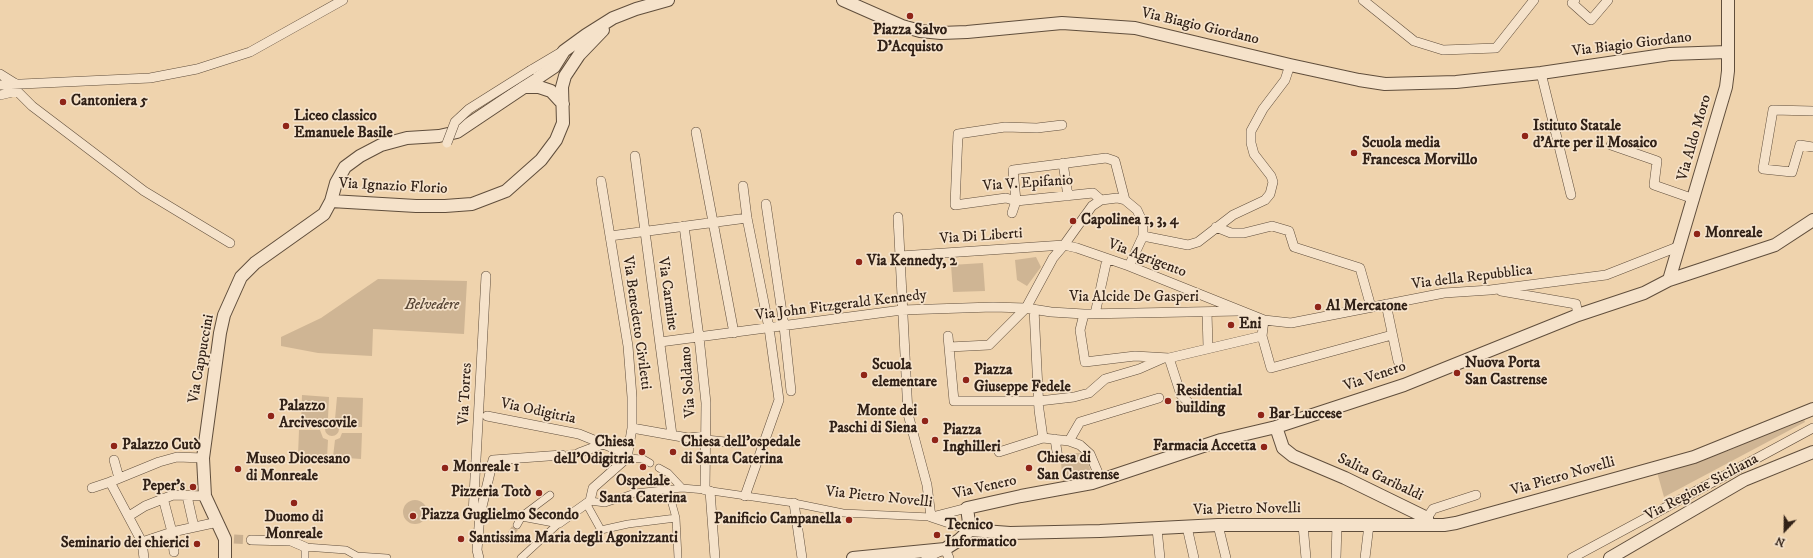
<!DOCTYPE html>
<html>
<head>
<meta charset="utf-8">
<style>
	body { margin:0 }
	#map { position:relative; width:1813px; height:558px; overflow:hidden; background:#efd3ad; font-family:"IM FELL DW Pica",serif }
	canvas { display:block }
	.north { position:absolute; left:1765px; top:510px; width:40px; height:40px; -webkit-text-stroke:3px #f5e2ca; paint-order:stroke; rotate:202deg; font-size:11px; font-weight:700; line-height:16px; text-align:center; color:#312117 }
	.north::after { content:''; display:block; margin:auto; width:14px; height:18px; background:#312117; clip-path:polygon(50% 0,100% 100%,50% 72%,0 100%) }
</style>
</head>
<body>
<div id="map">
<canvas width="1813" height="558"></canvas>
<div class="north">N</div>
</div>
<script>
const context = document.querySelector('canvas').getContext('2d');
context.lineJoin = 'round';
function fill(path, color) { context.fillStyle = color; context.fill(path, 'evenodd'); }
const toPath = rows => new Path2D(rows.map(r => 'M' + r).join(''));
function strokePath(path, color, width, dash) { context.strokeStyle = color; context.lineWidth = width; context.lineCap = dash ? 'butt' : 'round'; context.setLineDash(dash || []); context.stroke(path); }
function label(font, color, halo, rows, align = 'center') {
  context.font = font + ' "IM FELL DW Pica",serif'; context.lineWidth = 3.5; context.setLineDash([]); context.textBaseline = 'middle'; context.strokeStyle = halo; context.fillStyle = color; for (const [text, x, y, turn = 0] of rows) {
    context.save(); context.translate(x, y); context.rotate((+turn || 0) * Math.PI / 180); context.textAlign = isNaN(turn) ? turn : align; if (halo) context.strokeText(text, 0, 0); context.fillText(text, 0, 0); context.restore();
  }
}
fill(toPath([
	[1036,257,1041,267,1027,286,1017,280,1015,260],
	[983,263,985,291,953,292,951,265],
	[378,279,467,281,464,334,373,329,372,356,318,353,281,346,281,337,321,318],
	[302,395,329,397,328,418,323,419,320,425,301,424],
	[337,397,363,398,362,427,343,427,342,421,335,419],
	[1804,418,1805,422,1664,497,1657,472,1730,450],
	'325 429a7 7 0 1 1 14 0a7 7 0 1 1-14 0Z',
	[299,430,320,430,323,438,328,440,327,458,298,455],
	[342,433,362,433,361,459,333,457,335,440,340,438],
	[1071,453,1081,453,1087,460,1092,475,1063,482,1061,463,1064,455],
	'403 512a12 12 0 1 1 24 0a12 12 0 1 1-24 0Z'
]), '#cfb594');
strokePath(toPath([
	[511,534,517,525]
]), '#c9af8f', 7, [7, 3.5]);
strokePath(toPath([
	[567,455,579,453],
	[234,539,251,540]
]), '#c9af8f', 9, [9, 4.5]);
const pedestrian = toPath([
	[627,458,643,459,650,463],
	[659,468,668,473,682,488],
	[668,489,676,518,678,558],
	[590,501,605,503,635,493,682,488,705,490,794,503,843,513,931,517],
	[586,503,601,530,628,524,676,518],
	[517,525,522,516,550,495],
	[305,558,305,547,346,550,357,556,387,558],
	[521,558,559,523]
]);
const minor = toPath([
	[1363,0,1414,41,1443,50,1496,48,1534,0],
	[1575,0,1572,3,1591,20,1608,0],
	[531,70,563,51],
	[1541,73,1571,195],
	[0,74,16,84],
	[0,85,150,78,197,69,250,52,343,0],
	[17,91,32,106,144,191,230,243],
	[0,95,17,91],
	[1813,111,1773,110,1763,169,1792,172,1800,145,1813,147],
	[1062,125,1037,128,1005,127,958,134,955,205,1006,198,1016,201,1093,193,1101,200],
	[696,132,734,333],
	[1611,145,1657,161,1654,185,1694,199],
	[635,156,672,435],
	[1063,163,1068,196],
	[743,186,747,218,769,328,779,400,745,496],
	[766,204,784,326,791,391],
	[1012,213,1016,201,1013,170,1106,158,1115,161,1125,200],
	[898,217,908,414,927,485,931,517],
	[684,226,699,337,706,403,705,490],
	[1216,227,1231,233,1244,233,1272,226,1289,231,1294,247,1360,268,1371,307],
	[610,236,747,218],
	[1143,236,1188,245,1198,242,1233,215,1265,200,1270,194,1273,182,1271,176,1254,154,1251,143,1251,131,1263,109,1285,80,1290,65],
	[900,256,1064,245,1077,248,1129,266,1264,320,1291,323,1444,293,1490,290,1606,275,1680,246],
	[1129,266,1143,236,1143,223,1137,210,1125,200,1117,198,1101,200,1092,206,1064,245,1053,258,1026,308,989,345,949,347,954,401,1039,401,1074,397,1089,393,1105,379,1139,369,1164,358],
	[486,276,473,514,522,516,559,523,590,501,593,488,627,458,632,428,632,397,628,346,601,181],
	[1501,291,1576,304,1578,315],
	[1386,304,1398,361],
	[1034,309,1039,410,1043,438],
	[1207,312,1208,347],
	[1084,314,1080,330,1085,362,1135,356,1169,358,1262,336],
	[1095,314,1107,259],
	[1264,320,1262,336,1271,368,1392,335],
	[948,336,949,347],
	[660,342,902,310,993,307,1026,308,1051,312,1084,314,1239,311],
	[1169,358,1181,395,1188,402],
	[487,416,579,434,628,454],
	[632,428,688,438,706,436],
	[1055,439,1058,458],
	[706,440,735,443],
	[1069,441,1080,422,1159,398],
	[999,452,1043,438,1069,441,1080,445,1090,454,1101,480],
	[579,453,603,444],
	[114,460,119,478],
	[110,482,159,462,177,457,203,458],
	[92,488,110,482,142,542,144,558],
	[710,491,715,558],
	[187,496,194,527],
	[163,498,172,532,174,552],
	[794,503,802,558],
	[129,516,145,506,173,495,205,496],
	[931,517,970,530],
	[932,517,967,508],
	[1427,518,1433,509,1476,495],
	[1218,525,1226,558],
	[1303,525,1306,558],
	[1187,527,1194,558],
	[1157,529,1160,558],
	[251,540,291,541,305,547],
	[142,542,172,532,218,522],
	[479,558,477,550,480,515,493,460,562,455],
	[926,558,945,549,949,558],
	[1336,558,1337,525],
	[1365,558,1369,525],
	[1572,558,1813,428]
]);
const tertiary = toPath([
	[843,0,902,26,920,31,941,33,967,32,1062,23,1135,28,1290,65,1359,80,1385,84,1456,82,1541,73,1670,54,1727,52],
	[523,87,539,87,551,91,563,104],
	[331,201,416,206,445,206,472,204,506,191,541,160,556,140,563,123,562,87,565,76,579,55,603,30],
	[1669,280,1726,87,1728,71,1728,0],
	[1276,427,1283,448,1293,456,1345,478,1427,518,1428,525],
	[970,530,967,508,1021,496,1092,483,1221,440,1276,427,1404,385,1578,315,1644,293,1669,280,1775,245,1813,220],
	[970,530,1010,533,1100,531,1218,525,1444,525,1456,523,1694,457,1813,409],
	[225,558,225,539,205,496,203,458,220,333,224,315,241,277,255,263,324,214,331,201,336,183,345,167,360,156,381,145,407,138,439,136,457,132,554,67,564,51,586,35,613,18,636,9,668,0],
	[853,558,945,549,959,540,970,530],
	[1610,558,1744,480,1813,452]
]);
strokePath(pedestrian, '#604e3c', 8);
strokePath(minor, '#604e3c', 10);
strokePath(tertiary, '#604e3c', 14);
strokePath(pedestrian, '#f5e2ca', 7);
strokePath(minor, '#f5e2ca', 9);
strokePath(tertiary, '#f5e2ca', 12);
const minorBridge = toPath([
	[447,143,455,122,469,109,531,70]
]);
strokePath(minorBridge, '#604e3c', 10, []);
strokePath(minorBridge, '#f5e2ca', 9);
for (const [x, y, r, color] of [
	[910,16,4,"#8f2418"],
	[63,102,4,"#8f2418"],
	[286,126,4,"#8f2418"],
	[1525,136,4,"#8f2418"],
	[1354,153,4,"#8f2418"],
	[1073,221,4,"#8f2418"],
	[1697,234,4,"#8f2418"],
	[859,262,4,"#8f2418"],
	[1318,307,4,"#8f2418"],
	[1231,325,4,"#8f2418"],
	[1457,373,4,"#8f2418"],
	[864,375,4,"#8f2418"],
	[966,380,4,"#8f2418"],
	[1168,401,4,"#8f2418"],
	[1261,415,4,"#8f2418"],
	[271,416,4,"#8f2418"],
	[925,421,4,"#8f2418"],
	[935,440,4,"#8f2418"],
	[114,446,4,"#8f2418"],
	[1264,447,4,"#8f2418"],
	[642,452,4,"#8f2418"],
	[673,452,4,"#8f2418"],
	[643,467,4,"#8f2418"],
	[445,468,4,"#8f2418"],
	[1029,468,4,"#8f2418"],
	[238,469,4,"#8f2418"],
	[193,487,4,"#8f2418"],
	[539,493,4,"#8f2418"],
	[294,503,4,"#8f2418"],
	[413,516,4,"#8f2418"],
	[849,520,4,"#8f2418"],
	[937,535,4,"#8f2418"],
	[461,539,4,"#8f2418"],
	[197,544,4,"#8f2418"]
]) { const dot = new Path2D(); dot.arc(x, y, r, 0, 2 * Math.PI); context.fillStyle = color; context.fill(dot); strokePath(dot, '#f5e2ca', 1.5); }
label('15px', '#312117', '#f5e2ca', [
	["Via Biagio Giordano",1200,27,13],
	["Via Biagio Giordano",1632,45,-7],
	["Via Aldo Moro",1695,138,-74],
	["Via V. Epifanio",1028,184,-4],
	["Via Ignazio Florio",393,187,3],
	["Via Di Liberti",981,237,-4],
	["Via Agrigento",1147,259,21],
	["Via della Repubblica",1472,278,-7],
	["Via Carmine",667,294,82],
	["Via Alcide De Gasperi",1134,298],
	["Via John Fitzgerald Kennedy",841,306,-7],
	["Via Benedetto Civiletti",636,323,82],
	["Via Cappuccini",202,359,-80],
	["Via Venero",1375,377,-19],
	["Via Soldano",689,382,-94],
	["Via Torres",466,394,-87],
	["Via Odigitria",538,412,12],
	["Via Pietro Novelli",1563,477,-16],
	["Salita Garibaldi",1380,478,25],
	["Via Venero",985,488,-13],
	["Via Regione Siciliana",1702,488,-28],
	["Via Pietro Novelli",879,498,6],
	["Via Pietro Novelli",1247,510,-1]
]);
label('bold 15px', '#312117', '#f5e2ca', [
	["Piazza Salvo",910,31,"center"],
	["D'Acquisto",910,48,"center"],
	["Cantoniera 5",71,102],
	["Liceo classico",294,117],
	["Emanuele Basile",294,134],
	["Istituto Statale",1533,127],
	["d'Arte per il Mosaico",1533,144],
	["Scuola media",1362,144],
	["Francesca Morvillo",1362,161],
	["Capolinea 1, 3, 4",1081,221],
	["Monreale",1705,234],
	["Via Kennedy, 2",867,262],
	["Al Mercatone",1326,307],
	["Eni",1239,325],
	["Nuova Porta",1465,364],
	["San Castrense",1465,381],
	["Scuola",872,366],
	["elementare",872,383],
	["Piazza",974,371],
	["Giuseppe Fedele",974,388],
	["Residential",1176,392],
	["building",1176,409],
	["Palazzo",279,407],
	["Arcivescovile",279,424],
	["Monte dei",917,412,"right"],
	["Paschi di Siena",917,429,"right"],
	["Bar Luccese",1269,415],
	["Piazza",943,431],
	["Inghilleri",943,448],
	["Chiesa",634,443,"right"],
	["dell'Odigitria",634,460,"right"],
	["Chiesa dell'ospedale",681,443],
	["di Santa Caterina",681,460],
	["Palazzo Cutò",122,446],
	["Farmacia Accetta",1256,447,"right"],
	["Chiesa di",1037,459],
	["San Castrense",1037,476],
	["Museo Diocesano",246,460],
	["di Monreale",246,477],
	["Monreale 1",453,468],
	["Ospedale",643,482,"center"],
	["Santa Caterina",643,499,"center"],
	["Peper's",185,487,"right"],
	["Pizzeria Totò",531,493,"right"],
	["Piazza Guglielmo Secondo",421,516],
	["Duomo di",294,518,"center"],
	["Monreale",294,535,"center"],
	["Panificio Campanella",841,520,"right"],
	["Tecnico",945,526],
	["Informatico",945,543],
	["Santissima Maria degli Agonizzanti",469,539],
	["Seminario dei chierici",189,544,"right"]
], 'left');
label('italic 15px', '#584636', '#f5e2ca', [
	["Belvedere",432,306]
]);
</script>
</body>
</html>
